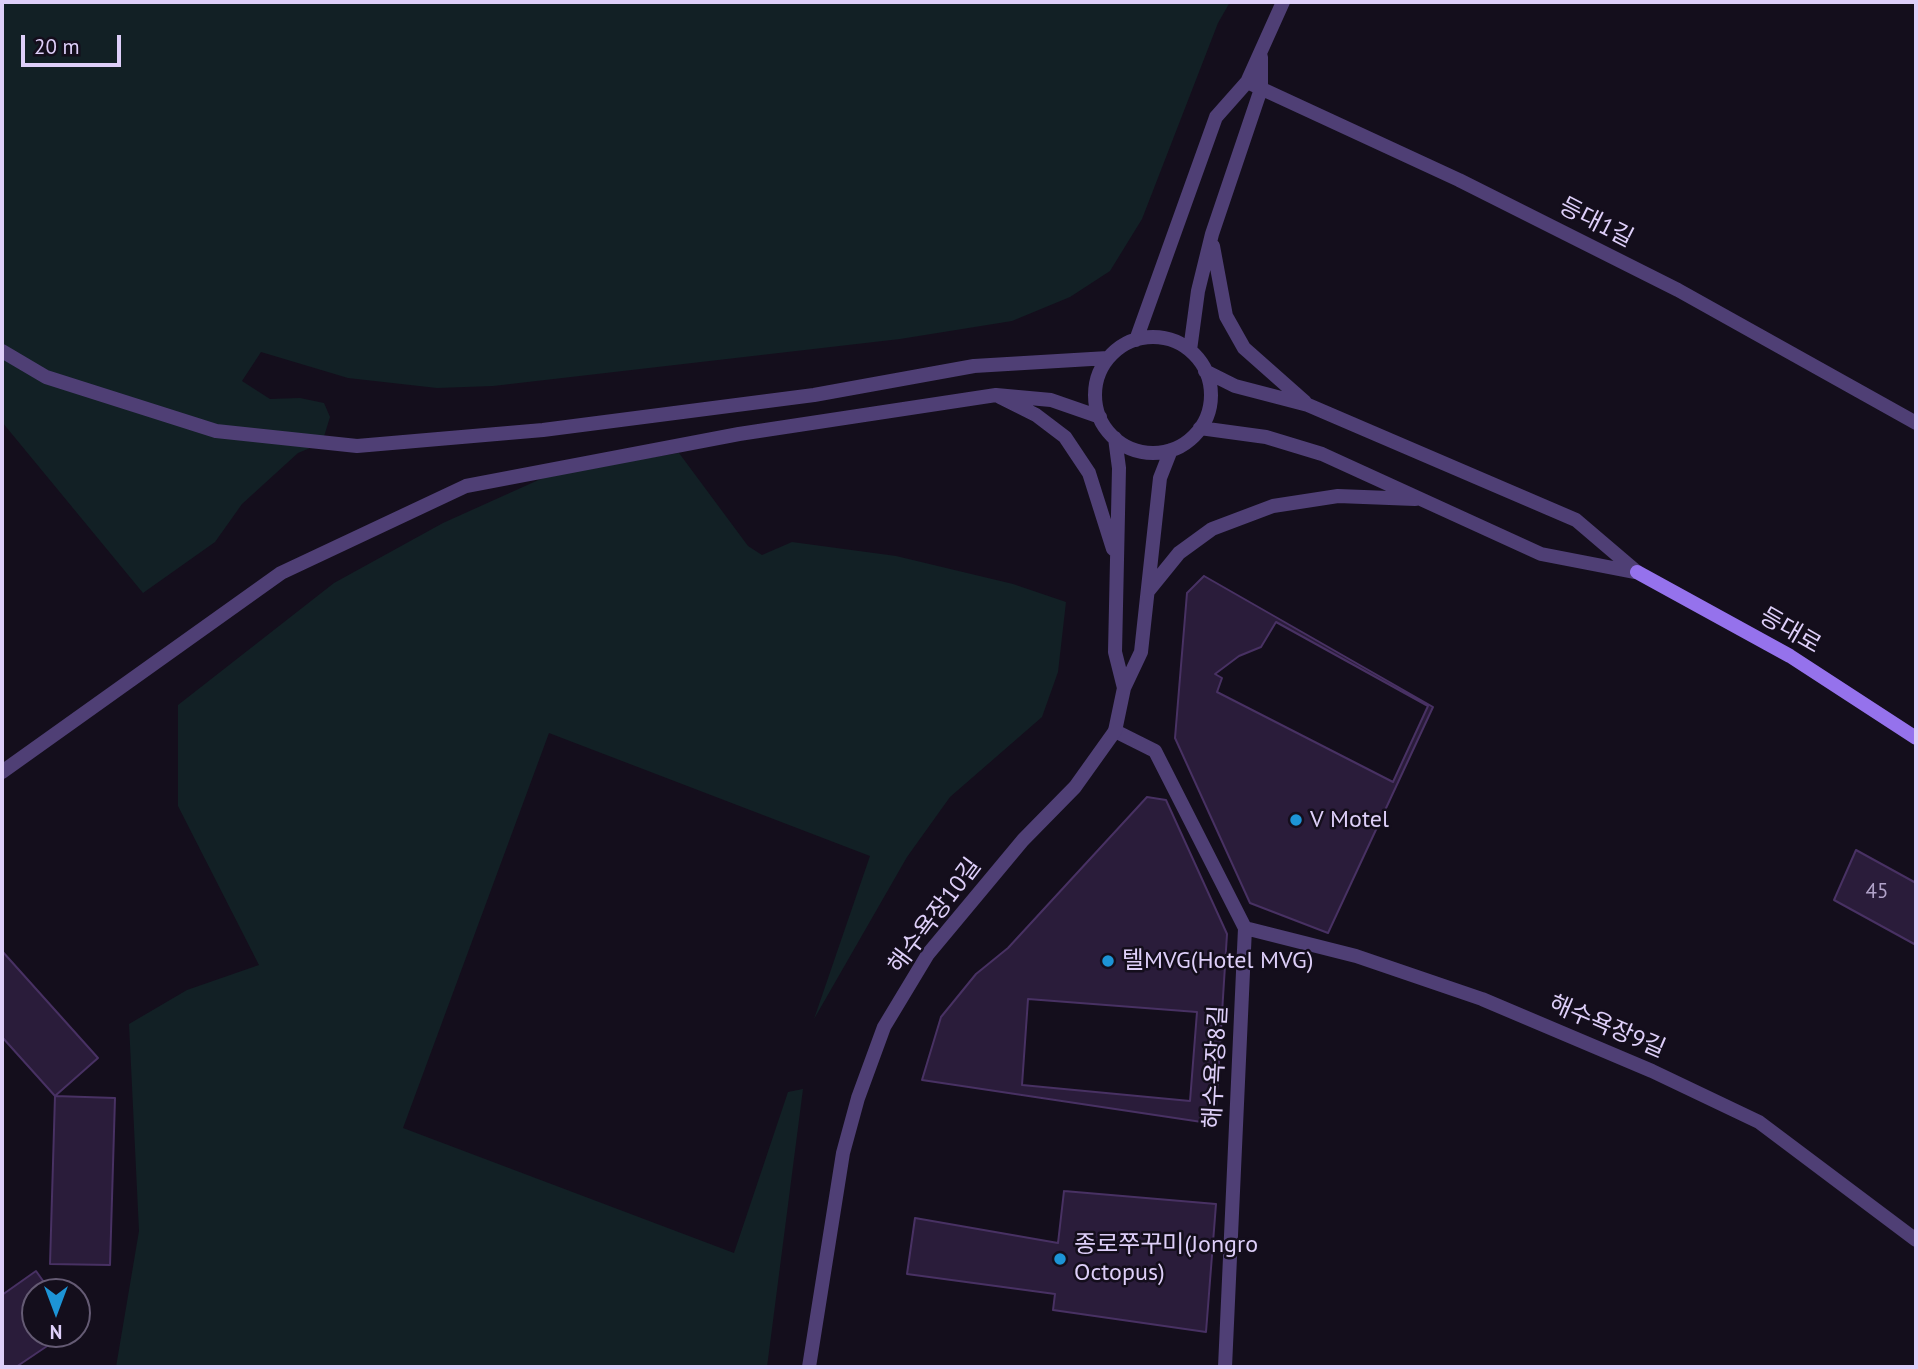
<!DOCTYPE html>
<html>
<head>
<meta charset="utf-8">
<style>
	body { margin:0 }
	#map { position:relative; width:1918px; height:1369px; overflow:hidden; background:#140e1c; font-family:"PT Sans",sans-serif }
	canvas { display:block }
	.frame { position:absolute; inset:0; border:4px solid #decff9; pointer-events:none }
	.north { position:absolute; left:21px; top:1278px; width:70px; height:70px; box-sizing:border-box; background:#140e1c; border:2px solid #655b74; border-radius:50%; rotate:180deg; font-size:19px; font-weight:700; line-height:28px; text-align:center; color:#decff9 }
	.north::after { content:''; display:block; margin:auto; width:24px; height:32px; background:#1d94d6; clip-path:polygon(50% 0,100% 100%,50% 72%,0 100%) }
	.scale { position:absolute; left:21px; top:35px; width:100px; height:32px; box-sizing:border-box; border:4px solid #decff9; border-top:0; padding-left:9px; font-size:21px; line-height:24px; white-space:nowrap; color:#decff9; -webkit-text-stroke:5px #140e1c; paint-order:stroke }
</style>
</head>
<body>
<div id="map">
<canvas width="1918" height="1369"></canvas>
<div class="frame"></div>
<div class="north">N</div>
<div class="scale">20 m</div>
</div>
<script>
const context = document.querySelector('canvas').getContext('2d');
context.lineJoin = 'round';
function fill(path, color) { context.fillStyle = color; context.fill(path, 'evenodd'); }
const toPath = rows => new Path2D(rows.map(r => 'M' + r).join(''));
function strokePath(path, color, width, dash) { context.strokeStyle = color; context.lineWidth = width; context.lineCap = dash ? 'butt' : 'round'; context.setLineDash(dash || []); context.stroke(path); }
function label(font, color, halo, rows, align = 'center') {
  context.font = font + ' "PT Sans","Noto Sans KR",sans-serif'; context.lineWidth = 5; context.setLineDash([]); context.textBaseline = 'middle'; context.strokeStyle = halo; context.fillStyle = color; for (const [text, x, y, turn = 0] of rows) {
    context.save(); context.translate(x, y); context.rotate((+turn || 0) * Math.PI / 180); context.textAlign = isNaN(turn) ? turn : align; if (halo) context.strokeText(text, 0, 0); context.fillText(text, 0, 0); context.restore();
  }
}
fill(toPath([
	[2,2,1230,2,1218,23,1142,219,1110,271,1070,297,1012,321,900,339,493,386,437,388,348,378,261,352,242,381,270,399,300,398,324,403,330,417,322,443,298,453,242,504,215,542,143,593,2,422],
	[679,453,748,546,762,555,792,542,896,556,1013,584,1066,602,1058,672,1042,717,950,797,907,857,814,1019,870,856,549,733,403,1128,734,1253,788,1092,803,1089,767,1367,116,1367,139,1231,129,1024,187,990,259,965,178,806,178,705,334,583,443,523,554,473]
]), '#122025');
const building = toPath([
	[1204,576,1433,707,1328,933,1250,903,1175,738,1187,593,1204,576],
	[1276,622,1428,706,1393,782,1217,692,1222,678,1215,674,1239,656,1261,647,1276,622],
	[1147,797,1166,800,1227,934,1215,1124,922,1080,941,1017,976,974,1008,948,1147,797],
	[1856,850,1916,883,1916,945,1834,900,1856,850],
	[2,951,98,1058,55,1096,2,1037,2,951],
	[1028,999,1197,1012,1190,1101,1022,1085,1028,999],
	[55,1096,115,1098,110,1265,50,1264,55,1096],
	[1064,1191,1216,1204,1206,1332,1053,1310,1055,1294,907,1274,915,1218,1058,1243,1064,1191],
	[36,1271,51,1292,35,1292,35,1334,65,1334,16,1367,2,1367,2,1295,36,1271]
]);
fill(building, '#2a1c3a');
strokePath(building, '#483163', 2);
strokePath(toPath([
	[1115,731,1155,751,1245,928,1225,1367],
	[1245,928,1356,956,1482,999,1652,1071,1759,1122,1916,1240]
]), '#4f3f75', 14);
strokePath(toPath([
	[1247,82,1459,180,1678,290,1916,423],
	[1213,246,1226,316,1244,348,1305,402],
	'1095 395a58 58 0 1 1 116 0a58 58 0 1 1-116 0Z',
	[1136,340,1216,117,1247,82,1283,2],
	[1190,350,1198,291,1212,234,1261,89,1261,57],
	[2,351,46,377,216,431,357,446,543,430,814,395,974,366,1108,358],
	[1205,371,1235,386,1308,405,1576,520,1637,572],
	[1000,397,1036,415,1065,437,1089,473,1113,549],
	[1200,428,1266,437,1322,454,1541,554,1634,572],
	[1115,438,1119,468,1115,652,1124,688],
	[1149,590,1179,553,1212,529,1273,506,1338,496,1415,499],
	[2,772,281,573,466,486,739,434,996,395,1051,400,1100,417],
	[809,1367,843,1153,858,1098,884,1027,928,954,1023,840,1075,787,1115,731,1124,688,1141,652,1160,478,1171,450]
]), '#4f3f75', 14);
strokePath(toPath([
	[1637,572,1790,656,1916,738]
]), '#9572ec', 14);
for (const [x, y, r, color] of [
	[1296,820,7,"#1d94d6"],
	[1108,961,7,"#1d94d6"],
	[1060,1259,7,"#1d94d6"]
]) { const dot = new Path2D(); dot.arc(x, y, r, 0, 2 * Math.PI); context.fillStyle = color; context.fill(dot); strokePath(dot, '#140e1c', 2.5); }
label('21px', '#b1a2c9', null, [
	["45",1877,892]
]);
label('24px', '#decff9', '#140e1c', [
	["등대1길",1596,223,27],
	["등대로",1790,631,30],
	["해수욕장10길",935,916,-53],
	["해수욕장9길",1607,1027,23],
	["해수욕장8길",1216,1067,-87]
]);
label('24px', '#decff9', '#140e1c', [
	["V Motel",1310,820],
	["텔MVG(Hotel MVG)",1122,961],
	["종로쭈꾸미(Jongro",1074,1245],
	["Octopus)",1074,1273]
], 'left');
</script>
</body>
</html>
